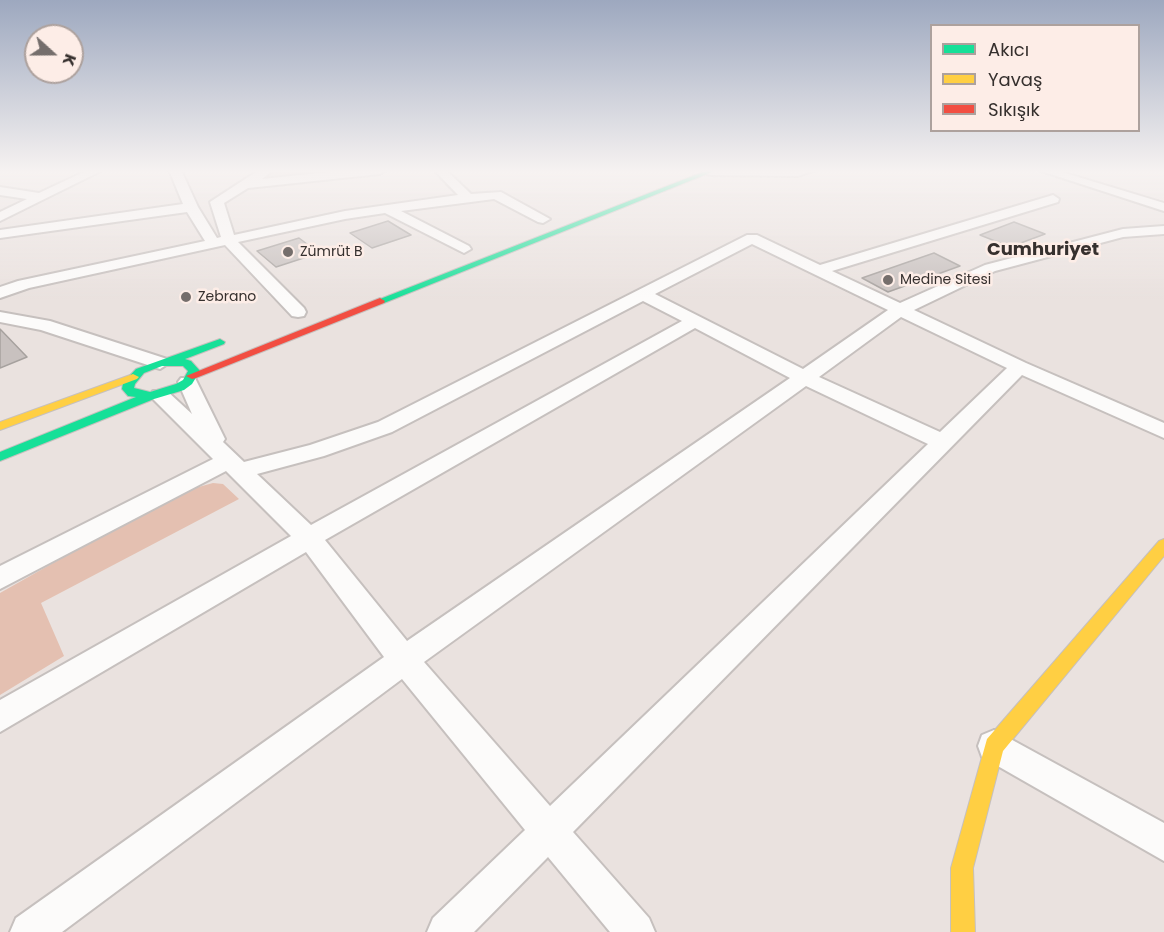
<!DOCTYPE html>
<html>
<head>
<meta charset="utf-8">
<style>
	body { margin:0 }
	#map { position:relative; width:1164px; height:932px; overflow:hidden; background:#eae2df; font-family:Poppins,sans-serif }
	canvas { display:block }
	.legend { position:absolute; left:930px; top:24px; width:210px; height:108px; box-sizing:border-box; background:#fdede7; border:2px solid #ada19d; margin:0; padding:8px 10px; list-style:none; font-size:18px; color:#36302e }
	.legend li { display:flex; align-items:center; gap:12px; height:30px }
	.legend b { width:30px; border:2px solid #ada19d }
	.north { position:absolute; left:24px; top:24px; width:60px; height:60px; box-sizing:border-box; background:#fdede7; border:2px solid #ada19d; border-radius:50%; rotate:111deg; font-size:16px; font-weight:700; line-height:24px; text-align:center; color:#36302e }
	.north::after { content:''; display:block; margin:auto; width:21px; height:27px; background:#756e6c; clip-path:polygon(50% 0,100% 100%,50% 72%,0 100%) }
</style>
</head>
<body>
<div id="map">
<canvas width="1164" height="932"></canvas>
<ul class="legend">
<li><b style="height:8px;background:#16e098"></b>Akıcı</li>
<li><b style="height:8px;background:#ffcf43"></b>Yavaş</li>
<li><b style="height:8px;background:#f24e42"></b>Sıkışık</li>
</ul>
<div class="north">K</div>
</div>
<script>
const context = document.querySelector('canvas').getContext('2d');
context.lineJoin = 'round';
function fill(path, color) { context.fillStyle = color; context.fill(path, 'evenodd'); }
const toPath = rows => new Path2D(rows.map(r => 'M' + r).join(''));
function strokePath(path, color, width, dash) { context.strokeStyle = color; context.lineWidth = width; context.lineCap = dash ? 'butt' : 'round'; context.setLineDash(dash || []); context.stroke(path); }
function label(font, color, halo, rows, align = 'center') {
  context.font = font + ' Poppins,sans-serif'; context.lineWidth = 5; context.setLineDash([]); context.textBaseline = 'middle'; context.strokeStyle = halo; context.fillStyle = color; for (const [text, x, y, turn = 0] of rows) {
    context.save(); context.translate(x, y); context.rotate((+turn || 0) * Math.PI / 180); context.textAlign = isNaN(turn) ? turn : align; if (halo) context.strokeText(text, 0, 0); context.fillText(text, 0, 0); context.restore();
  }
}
fill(toPath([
	[271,170,360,170,251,182]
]), '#e5d4ce');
fill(toPath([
	[213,483,223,484,239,499,41,603,64,656,0,695,0,593,177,493]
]), '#e4c0b1');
const building = toPath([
	[388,221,411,235,372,248,350,233,388,221],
	[1014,222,1045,234,1010,247,980,235,1014,222],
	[299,238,319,253,276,267,257,251,299,238],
	[934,253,960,266,888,292,862,278,934,253],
	[0,329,27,357,0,368,0,329]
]);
fill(building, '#c8c1bf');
strokePath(building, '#a6a19e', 1.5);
const street = toPath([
	[88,170,103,170,0,221,0,212,27,199,0,195,0,187,39,193,88,170],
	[169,170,181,170,198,207,217,238,221,237,210,202,259,170,273,170,262,179,349,170,386,170,380,174,248,188,224,203,234,235,345,211,458,195,434,170,446,170,471,194,501,192,550,219,543,223,538,222,494,199,401,211,469,246,471,249,464,253,385,213,345,219,238,242,304,308,306,312,304,316,298,317,292,316,225,245,29,288,0,298,0,287,18,281,205,241,187,212,0,238,0,230,183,204,169,170],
	[706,170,816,170,798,176,711,175,707,174,706,170],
	[1038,170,1055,170,1164,203,1164,211,1038,170],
	[1053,195,1059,199,1058,202,832,271,900,303,985,265,1123,229,1164,226,1164,234,1123,237,995,271,914,310,1026,363,1164,423,1164,438,1022,375,573,832,649,918,655,932,610,932,548,857,474,932,427,932,433,918,525,830,402,679,62,932,10,932,16,918,384,657,306,552,0,732,0,700,291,536,226,471,0,589,0,566,213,459,153,399,150,395,153,391,167,391,192,414,178,382,181,378,195,378,225,439,223,442,244,462,310,445,378,422,747,235,757,235,820,265,1053,195],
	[752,244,888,310,803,369,655,294,752,244],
	[643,301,682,321,311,525,257,474,324,456,392,432,643,301],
	[901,317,1007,368,940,432,819,377,901,317],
	[695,328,790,378,407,641,325,540,695,328],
	[806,386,928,444,550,806,424,662,806,386],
	[0,312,50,321,167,359,169,363,160,369,41,330,0,322,0,312],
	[994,730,1164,823,1164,861,982,757,978,746,982,735,994,730]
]);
const fast = toPath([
	[708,170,717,170,384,303,376,303,375,301,708,170],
	[220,339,225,342,224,344,185,359,191,361,200,371,192,384,184,390,154,399,0,461,0,452,136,397,128,396,122,389,123,383,136,369,220,339],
	[162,366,183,366,188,371,183,380,176,384,150,392,134,388,135,384,144,373,162,366]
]);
const slow = toPath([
	[133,374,139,377,137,379,0,430,0,422,133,374],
	[1164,539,1164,556,1003,751,973,868,975,932,951,932,951,868,987,739,1159,541,1164,539]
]);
const jam = toPath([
	[380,298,385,301,384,303,196,378,192,379,186,376,380,298]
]);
strokePath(street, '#c6c0be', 4);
strokePath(fast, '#c6c0be', 2);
strokePath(slow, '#c6c0be', 2);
strokePath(jam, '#c6c0be', 2);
fill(street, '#fcfbfa');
fill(fast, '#16e098');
fill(slow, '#ffcf43');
fill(jam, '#f24e42');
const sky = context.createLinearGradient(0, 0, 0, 300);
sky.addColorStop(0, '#9da8bf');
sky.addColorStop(0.57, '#f6f2f1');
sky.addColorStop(1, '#f6f2f100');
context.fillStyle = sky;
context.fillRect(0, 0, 1164, 300);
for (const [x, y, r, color] of [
	[288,252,6,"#756e6c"],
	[888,280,6,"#756e6c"],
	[186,297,6,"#756e6c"]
]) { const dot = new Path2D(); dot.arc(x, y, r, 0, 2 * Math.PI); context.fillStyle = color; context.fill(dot); strokePath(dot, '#fdede7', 2); }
label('14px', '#36302e', '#fdede7', [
	["Zümrüt B",300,252],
	["Medine Sitesi",900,280],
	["Zebrano",198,297]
], 'left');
label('bold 18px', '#36302e', '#fdede7', [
	["Cumhuriyet",1043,250]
]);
</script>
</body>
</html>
